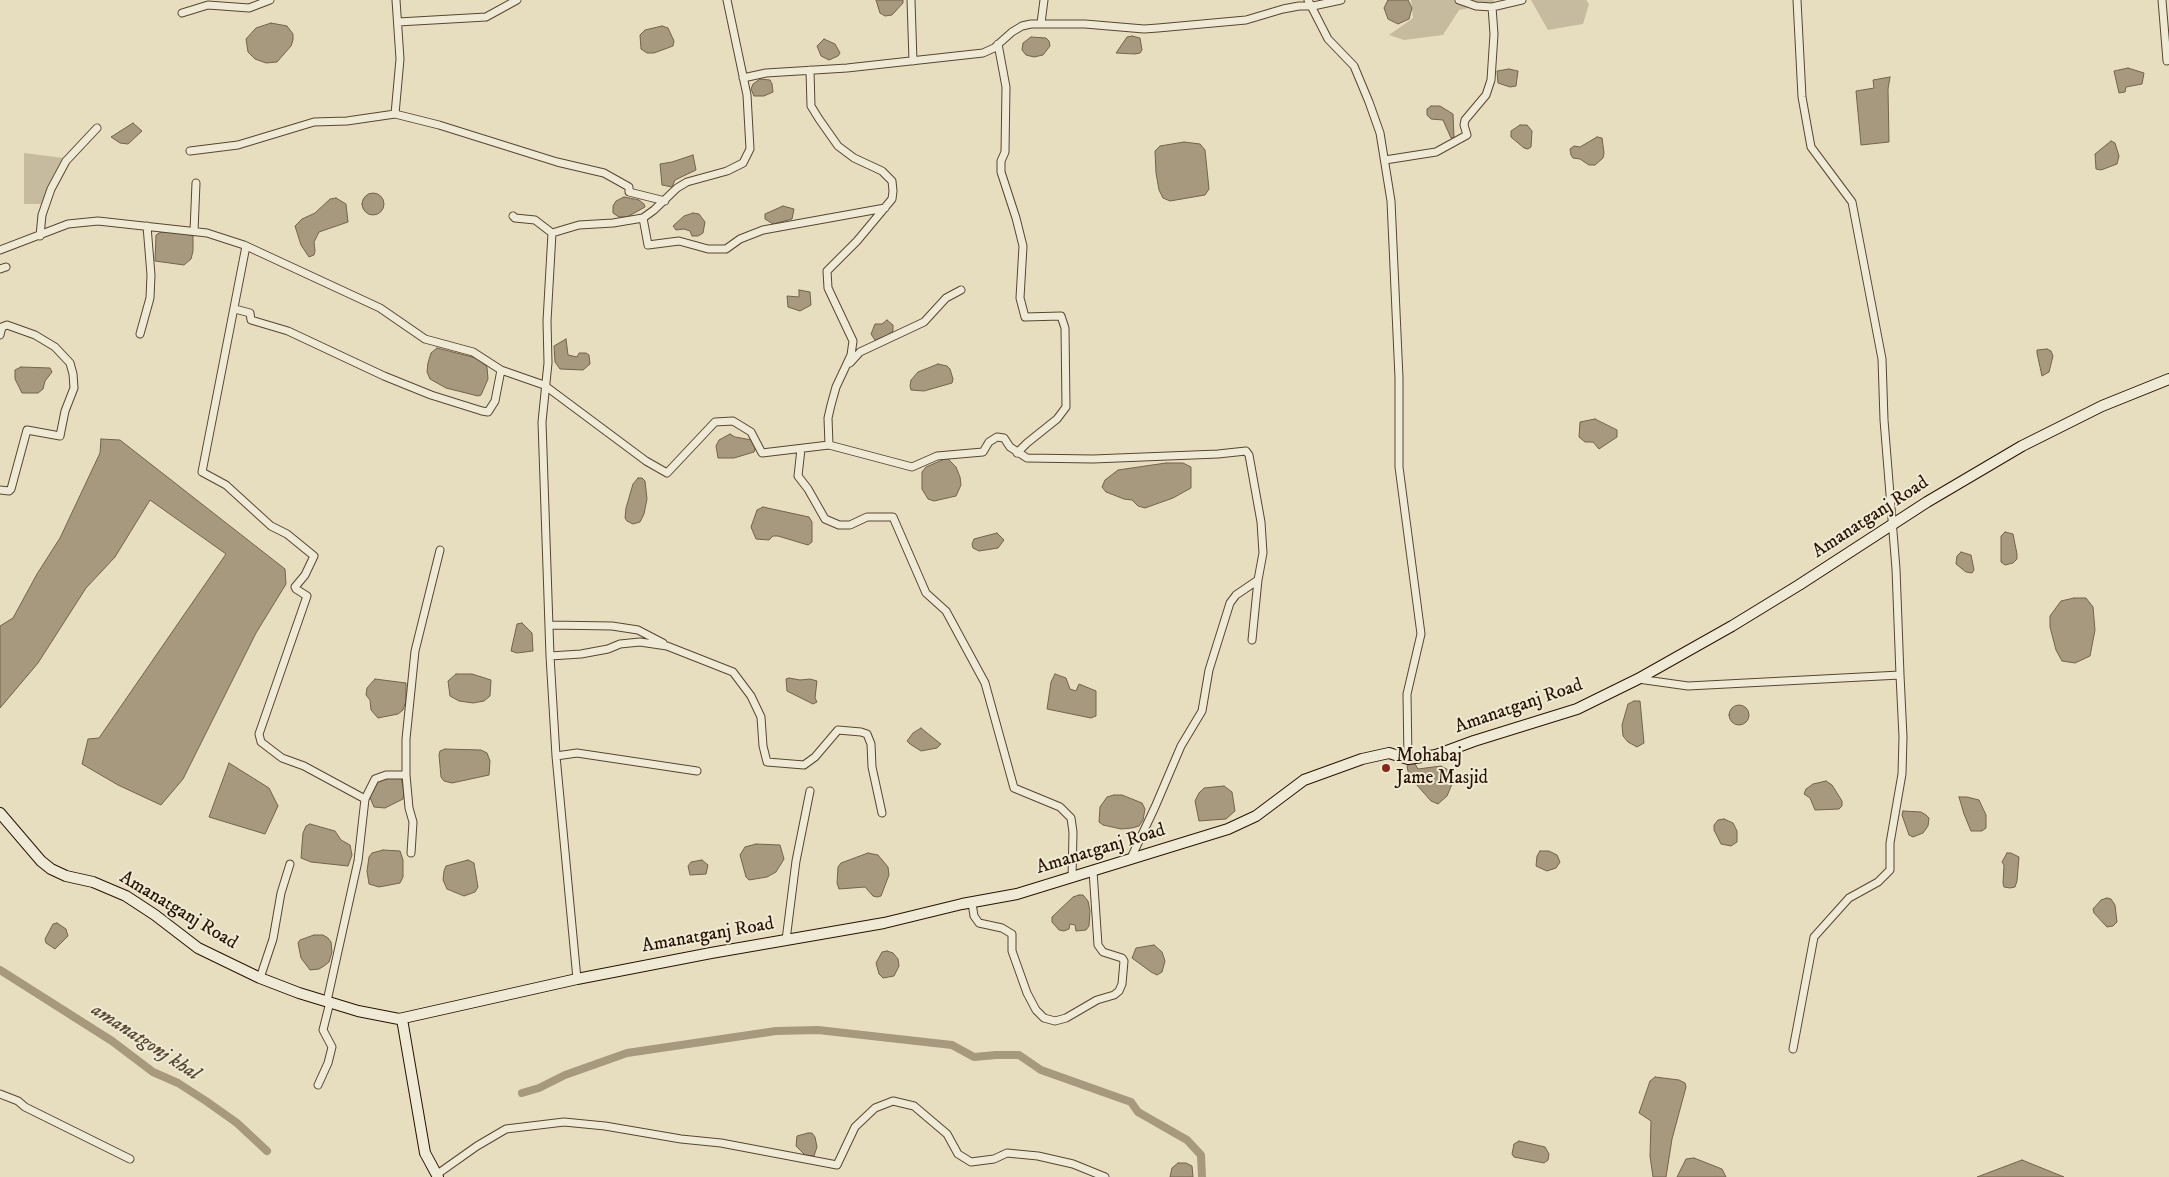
<!DOCTYPE html>
<html>
<head>
<meta charset="utf-8">
<style>
	body { margin:0 }
	canvas { display:block; background:#e7debf }
</style>
</head>
<body>
<canvas width="2169" height="1177"></canvas>
<script>
const context = document.querySelector('canvas').getContext('2d');
context.lineJoin = 'round';
function fill(path, color) { context.fillStyle = color; context.fill(path, 'evenodd'); }
const toPath = rows => new Path2D(rows.map(r => 'M' + r).join(''));
function strokePath(path, color, width, dash) { context.strokeStyle = color; context.lineWidth = width; context.lineCap = dash ? 'butt' : 'round'; context.setLineDash(dash || []); context.stroke(path); }
function label(font, color, halo, rows, align = 'center') {
  context.font = font + ' "IM FELL DW Pica",serif'; context.lineWidth = 4; context.setLineDash([]); context.textBaseline = 'middle'; context.strokeStyle = halo; context.fillStyle = color; for (const [text, x, y, turn = 0] of rows) {
    context.save(); context.translate(x, y); context.rotate((+turn || 0) * Math.PI / 180); context.textAlign = isNaN(turn) ? turn : align; if (halo) context.strokeText(text, 0, 0); context.fillText(text, 0, 0); context.restore();
  }
}
fill(toPath([
	[1411,0,1494,0,1493,3,1459,10,1443,35,1404,40,1389,35,1413,18],
	[1531,0,1586,0,1589,4,1583,24,1548,30],
	[24,153,64,158,41,204,24,204]
]), '#c7bb9f');
const water = toPath([
	[876,0,903,0,903,3,892,15,885,16,880,13,876,0],
	[1388,0,1408,0,1412,8,1409,19,1398,24,1388,19,1384,8,1388,0],
	[271,23,287,26,293,34,293,40,291,46,277,62,266,63,255,59,248,52,246,39,256,28,271,23],
	[662,26,668,28,674,41,673,46,654,53,647,53,641,49,640,35,645,30,662,26],
	[1132,36,1140,38,1142,50,1140,53,1135,54,1116,53,1127,37,1132,36],
	[1031,37,1046,38,1049,41,1050,46,1043,55,1034,57,1026,55,1022,50,1023,43,1031,37],
	[824,39,835,44,840,53,838,56,829,60,821,56,817,46,824,39],
	[2128,68,2144,73,2142,84,2126,87,2125,92,2119,93,2114,71,2128,68],
	[1509,69,1518,71,1516,86,1510,87,1498,83,1497,71,1509,69],
	[1890,77,1888,89,1889,142,1861,145,1856,91,1874,88,1873,80,1890,77],
	[760,79,770,80,772,84,773,92,764,96,754,96,751,89,753,84,760,79],
	[1431,106,1440,106,1453,114,1454,138,1451,138,1443,120,1431,119,1427,115,1427,109,1431,106],
	[133,123,142,131,128,144,120,143,111,137,133,123],
	[1520,125,1527,125,1532,131,1531,147,1528,149,1524,148,1511,137,1511,131,1520,125],
	[1597,137,1602,138,1604,153,1603,158,1595,165,1589,165,1580,159,1573,158,1571,155,1570,149,1574,146,1580,147,1597,137],
	[2111,141,2115,143,2119,156,2117,164,2101,170,2096,169,2095,154,2111,141],
	[1184,142,1200,144,1205,150,1209,189,1205,195,1170,201,1163,198,1159,190,1156,173,1155,151,1160,146,1184,142],
	[693,155,696,170,675,180,672,187,662,185,660,164,672,162,693,155],
	'362 204a11 11 0 1 1 22 0a11 11 0 1 1-22 0Z',
	[624,197,639,200,644,204,645,207,627,217,619,217,613,213,613,206,616,201,624,197],
	[336,198,346,204,348,222,319,232,314,242,315,251,314,255,309,257,301,245,295,226,302,219,315,213,330,199,336,198],
	[783,206,794,209,792,219,773,224,765,219,765,214,783,206],
	[693,213,699,214,705,222,703,233,698,236,692,236,690,231,684,229,676,230,673,226,684,216,693,213],
	[161,232,183,233,193,236,193,251,191,259,184,265,155,261,156,235,161,232],
	[799,290,810,292,811,305,800,311,788,307,787,296,799,297,799,290],
	[887,320,893,325,893,331,886,336,875,340,871,334,875,324,882,324,887,320],
	[566,339,568,355,577,357,579,353,586,353,589,355,590,364,583,370,560,369,555,362,554,346,566,339],
	[437,348,476,358,484,364,487,367,488,379,481,395,478,396,446,388,430,379,427,372,428,363,431,353,437,348],
	[2047,349,2051,351,2053,356,2049,372,2042,376,2037,353,2037,350,2047,349],
	[938,364,947,366,950,369,953,379,952,383,924,391,911,390,910,386,911,380,918,372,938,364],
	[21,367,50,368,52,372,45,381,43,389,38,393,22,393,15,379,15,370,21,367],
	[1595,419,1617,430,1617,437,1599,449,1593,442,1585,442,1579,437,1580,422,1595,419],
	[730,434,735,437,752,440,755,449,754,452,734,458,718,458,716,446,719,440,730,434],
	[101,439,120,440,285,569,286,584,256,633,183,779,161,805,118,785,82,764,88,739,99,738,226,554,150,500,115,557,86,588,38,663,0,708,0,626,13,618,37,574,60,538,100,453,101,439],
	[947,458,956,467,960,477,961,485,956,496,934,501,928,499,922,489,922,472,926,467,947,458],
	[1166,463,1183,463,1191,467,1191,488,1173,498,1145,508,1138,506,1132,500,1124,499,1106,492,1102,487,1105,480,1118,470,1166,463],
	[638,478,642,478,645,481,647,499,644,514,640,522,633,524,627,521,625,518,626,508,633,484,638,478],
	[763,507,809,517,812,522,812,542,808,545,778,536,773,536,769,540,756,539,751,527,757,510,763,507],
	[2005,532,2013,534,2017,554,2017,559,2013,563,2005,565,2001,562,2001,536,2005,532],
	[997,533,1004,540,998,548,979,551,973,548,972,544,974,539,997,533],
	[1961,552,1971,555,1974,570,1972,573,1966,572,1956,564,1957,556,1961,552],
	[2074,598,2086,598,2093,607,2095,630,2090,656,2075,663,2062,661,2056,650,2050,627,2050,616,2061,601,2074,598],
	[522,623,532,633,533,651,517,653,511,651,517,624,522,623],
	[456,674,472,674,491,680,490,696,484,701,473,703,459,701,450,696,448,681,456,674],
	[1055,674,1066,678,1070,689,1076,691,1079,684,1096,691,1096,716,1091,718,1047,709,1051,682,1055,674],
	[789,678,800,680,810,679,817,681,815,698,817,702,813,704,787,691,786,679,789,678],
	[375,679,406,683,406,701,403,710,398,714,378,718,371,710,370,700,366,695,367,688,375,679],
	[1634,701,1640,701,1644,743,1637,747,1628,742,1623,736,1622,725,1628,704,1634,701],
	'1729 715a10 10 0 1 1 20 0a10 10 0 1 1-20 0Z',
	[921,728,937,741,941,744,937,748,921,751,910,744,907,741,913,733,921,728],
	[445,749,481,750,487,753,490,761,489,775,452,783,444,781,441,777,439,755,440,751,445,749],
	[229,763,269,788,278,806,265,834,209,817,229,763],
	[1410,764,1415,764,1418,769,1441,766,1450,771,1453,777,1452,784,1447,796,1438,804,1431,801,1409,776,1407,766,1410,764],
	[401,777,404,792,403,799,385,808,374,807,369,795,373,784,383,778,401,777],
	[1826,781,1832,785,1842,801,1842,806,1839,809,1815,810,1810,798,1804,794,1806,789,1813,784,1826,781],
	[1224,786,1232,792,1235,811,1226,819,1199,821,1195,801,1199,793,1204,788,1224,786],
	[1114,795,1122,795,1142,803,1145,809,1143,820,1139,826,1132,828,1121,829,1103,825,1099,822,1100,807,1107,797,1114,795],
	[1959,797,1967,797,1979,800,1986,815,1986,828,1982,831,1971,831,1964,814,1959,797],
	[1903,811,1921,812,1926,815,1929,818,1928,826,1923,833,1913,837,1909,835,1902,815,1903,811],
	[1724,819,1733,823,1737,831,1737,842,1731,846,1721,844,1714,830,1714,825,1718,820,1724,819],
	[310,824,335,831,341,840,350,845,352,855,348,866,311,862,301,858,303,833,306,826,310,824],
	[756,844,780,845,784,859,776,872,767,877,749,880,746,877,740,855,745,847,756,844],
	[383,850,400,851,403,860,403,877,400,883,379,887,369,884,367,871,369,857,372,853,383,850],
	[1540,851,1549,851,1557,855,1560,862,1556,868,1547,871,1536,866,1537,856,1540,851],
	[868,853,878,855,888,867,889,875,881,896,877,897,873,896,865,887,839,889,837,883,838,867,841,863,868,853],
	[2007,853,2011,853,2019,857,2017,881,2015,887,2010,888,2004,887,2003,883,2004,865,2002,862,2007,853],
	[468,860,474,863,478,887,475,892,464,896,447,889,443,880,444,871,446,866,468,860],
	[702,860,708,865,706,874,690,875,688,866,691,862,702,860],
	[1079,895,1083,895,1088,901,1090,911,1089,926,1086,930,1076,931,1075,925,1070,924,1069,929,1064,931,1059,930,1052,922,1052,917,1073,897,1079,895],
	[2107,898,2111,899,2115,905,2117,922,2113,926,2107,927,2094,913,2093,909,2101,900,2107,898],
	[57,923,66,929,68,936,55,949,46,943,45,939,53,924,57,923],
	[314,935,323,935,328,938,331,942,332,952,329,962,324,966,319,969,310,970,301,958,298,943,300,940,314,935],
	[1154,945,1162,952,1165,961,1162,972,1157,975,1151,972,1132,958,1136,948,1154,945],
	[887,951,893,953,898,959,899,966,894,976,883,978,879,974,876,963,882,952,887,951],
	[1655,1077,1679,1080,1685,1083,1686,1087,1672,1139,1666,1177,1653,1177,1650,1156,1651,1121,1639,1113,1650,1081,1655,1077],
	[808,1133,812,1133,815,1137,817,1147,814,1156,805,1155,796,1146,797,1136,808,1133],
	[1519,1141,1545,1147,1549,1154,1548,1160,1544,1163,1514,1157,1512,1154,1514,1144,1519,1141],
	[1694,1158,1722,1169,1726,1177,1677,1177,1686,1159,1694,1158],
	[2022,1160,2064,1177,1977,1177,2022,1160],
	[1178,1163,1186,1163,1192,1166,1193,1177,1170,1177,1172,1168,1178,1163]
]);
fill(water, '#a6997e');
strokePath(water, '#74634c', 1);
strokePath(toPath([
	[0,970,112,1041,153,1072,178,1083,206,1101,237,1123,267,1151],
	[522,1093,539,1088,565,1075,627,1053,776,1031,818,1030,952,1045,974,1057,996,1055,1019,1055,1041,1070,1131,1102,1138,1112,1187,1140,1201,1155,1202,1177]
]), '#a6997e', 8);
const minor = toPath([
	[911,0,913,61],
	[1308,0,1328,39,1354,66,1369,102,1380,133,1391,201,1399,378,1399,467,1421,634,1407,694,1408,759],
	[1459,0,1476,6,1492,7,1522,0],
	[2162,0,2167,61],
	[182,13,208,5,249,8,270,0],
	[398,22,486,17,517,0],
	[1041,23,1044,0],
	[998,44,1006,87,1005,152,1001,161,1001,172,1016,218,1023,246,1020,298,1025,317,1061,316,1065,328,1066,407,1057,419,1027,443,1017,453],
	[810,70,811,106,819,119,838,146,854,158,882,171,892,181,893,191,892,199,857,241,827,271,828,288,853,341,851,355,836,387,831,405,828,418,829,445],
	[743,78,766,73,847,68,983,53,994,48,1012,32,1022,26,1031,24,1085,24,1144,29,1158,28,1246,20,1283,9,1299,6,1313,6,1341,0],
	[395,114,400,59,396,0],
	[190,151,238,145,314,122,347,121,395,114,439,125,557,162,604,173,629,187,629,192,665,201],
	[1385,160,1436,152,1467,135,1464,125,1465,120,1486,95,1491,80,1494,34,1492,7],
	[513,216,515,218,535,220,552,233,579,225,613,223,643,218,654,210,677,188,687,182,727,171,743,163,750,149,747,95,727,0],
	[643,218,648,245,679,241,708,249,726,249,740,239,763,230,885,208],
	[194,231,196,183],
	[552,233,547,321,548,363,542,422,550,656,556,756,577,979],
	[40,236,42,215,51,189,66,161,97,128],
	[246,246,202,472,226,485,271,526,287,534,314,556,305,575,295,587,296,589,307,596,259,734,261,742,282,758,304,766,365,799,358,861,327,1001],
	[0,250,68,224,98,221,207,233,244,245,380,308,425,339,473,352,501,370,544,385,646,461,667,473,715,422,733,421,751,432,762,453,829,445,912,467,937,456,983,452,989,442,997,437,1004,438,1010,447,1027,458,1093,459,1218,454,1246,451,1249,455,1261,522,1263,553,1258,580,1236,595,1230,603,1209,670,1202,711,1181,746,1155,807,1130,860],
	[0,269,6,267],
	[235,309,250,313,251,320,288,331,384,376,431,395,482,411,488,412,495,401,501,370],
	[140,334,150,298,151,275,147,226],
	[0,335,2,327,7,325,35,335,55,347,70,363,73,374,74,388,65,411,60,436,27,430,11,489,9,491,0,490],
	[850,363,860,352,924,322,946,298,961,290],
	[801,449,798,476,808,489,825,519,839,525,850,525,867,517,893,517,926,593,946,611,985,683,1014,788,1060,807,1071,818,1073,832,1072,878],
	[550,625,612,626,638,630,663,643],
	[1252,640,1258,580],
	[550,656,581,654,608,649,620,644,640,642,667,646,733,672,751,696,761,717,763,746,767,762,804,765,815,757,838,730,861,732,867,734,871,744,872,767,882,813],
	[1638,679,1688,686,1900,675,1896,569,1884,420,1882,359,1852,202,1811,147,1802,97,1797,0],
	[556,756,577,753,697,771],
	[406,775,406,739,415,651,440,550],
	[365,799,375,779,386,775,406,775,409,808,413,822,411,853],
	[972,903,974,916,979,923,1002,928,1012,934,1012,951,1027,993,1036,1010,1044,1018,1055,1021,1066,1018,1097,1000,1114,995,1119,991,1122,984,1124,961,1122,958,1103,952,1098,945,1093,871],
	[786,940,796,861,810,791],
	[260,978,273,939,281,893,290,864],
	[1793,1049,1814,937,1849,898,1878,882,1890,870,1890,843,1902,774,1903,737,1900,675],
	[318,1085,328,1063,332,1047,323,1030,330,1002],
	[0,1094,18,1101,25,1107,130,1159],
	[436,1175,477,1146,506,1129,564,1122,605,1126,681,1139,721,1143,837,1165,855,1127,875,1108,893,1101,914,1106,947,1134,958,1154,971,1162,994,1159,1007,1153,1038,1156,1073,1164,1105,1177]
]);
const secondary = toPath([
	[0,813,41,861,51,869,66,876,93,882,126,896,155,915,198,948,260,978,299,993,358,1011,399,1019,577,979,711,953,884,923,962,904,1017,894,1228,829,1256,816,1304,780,1362,759,1389,753,1408,759,1436,755,1474,741,1577,709,1638,679,1732,626,1799,585,1927,502,2022,446,2102,406,2169,379],
	[402,1019,425,1153,438,1177]
]);
strokePath(minor, '#584630', 9);
strokePath(secondary, '#281300', 12);
strokePath(minor, '#efead5', 7);
strokePath(secondary, '#efead5', 10);
for (const [x, y, r, color] of [
	[1386,768,5,"#8f2418"]
]) { const dot = new Path2D(); dot.arc(x, y, r, 0, 2 * Math.PI); context.fillStyle = color; context.fill(dot); strokePath(dot, '#efead5', 2); }
label('19px', '#281300', '#efead5', [
	["Amanatganj Road",1871,518,-33],
	["Amanatganj Road",1519,707,-19],
	["Amanatganj Road",1101,850,-17],
	["Amanatganj Road",178,911,31],
	["Amanatganj Road",708,936,-10]
]);
label('19px', '#281300', '#efead5', [
	["Mohabaj",1396,757],
	["Jame Masjid",1396,779]
], 'left');
label('italic 20px', '#5a4932', '#efead5', [
	["amanatgonj khal",145,1043,33]
]);
</script>
</body>
</html>
